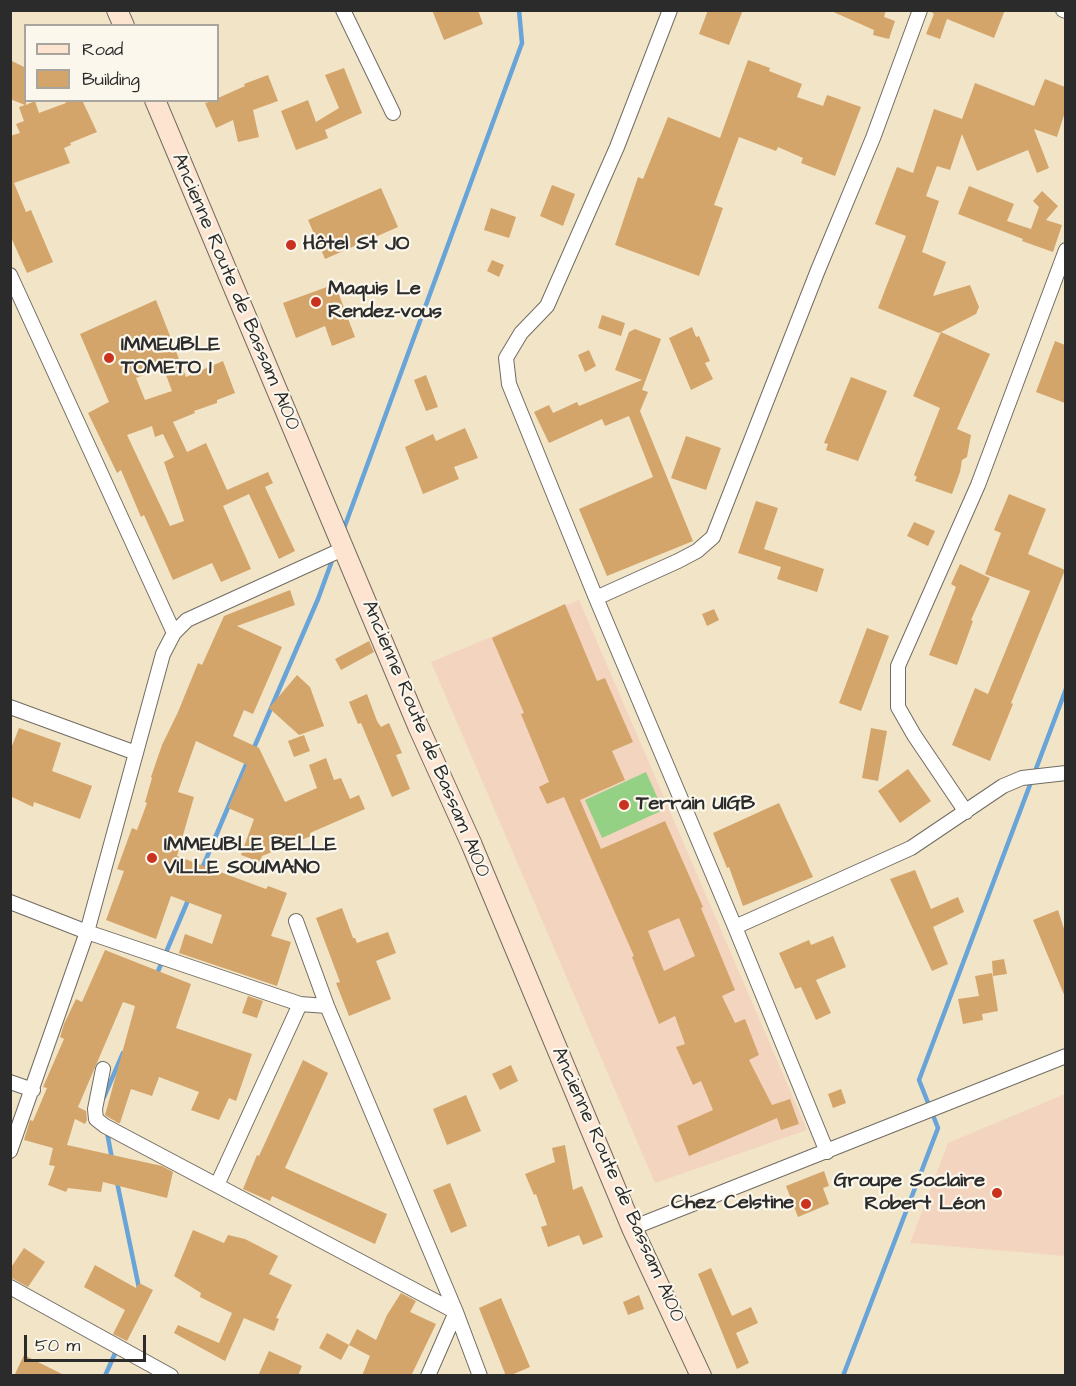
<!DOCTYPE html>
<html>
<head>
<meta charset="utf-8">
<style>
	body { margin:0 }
	#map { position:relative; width:1076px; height:1386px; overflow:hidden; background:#f2e4c7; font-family:"Architects Daughter",sans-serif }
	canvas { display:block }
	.frame { position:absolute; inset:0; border:12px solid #2b2b2b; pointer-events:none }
	.legend { position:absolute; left:24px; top:24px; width:195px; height:78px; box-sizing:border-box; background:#fbf7ec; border:2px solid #a8a59f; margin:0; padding:8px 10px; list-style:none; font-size:18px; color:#2b2b2b }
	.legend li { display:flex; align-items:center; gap:12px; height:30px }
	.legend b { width:30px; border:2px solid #a8a59f }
	.scale { position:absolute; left:24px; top:1335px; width:122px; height:27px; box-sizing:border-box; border:3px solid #2b2b2b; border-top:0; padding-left:8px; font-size:18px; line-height:21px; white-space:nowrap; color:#2b2b2b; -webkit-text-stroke:4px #fbf7ec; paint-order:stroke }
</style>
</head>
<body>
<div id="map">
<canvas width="1076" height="1386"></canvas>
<div class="frame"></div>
<ul class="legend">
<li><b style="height:8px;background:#fde4d0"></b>Road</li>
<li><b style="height:16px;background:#d4a56a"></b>Building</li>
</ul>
<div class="scale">50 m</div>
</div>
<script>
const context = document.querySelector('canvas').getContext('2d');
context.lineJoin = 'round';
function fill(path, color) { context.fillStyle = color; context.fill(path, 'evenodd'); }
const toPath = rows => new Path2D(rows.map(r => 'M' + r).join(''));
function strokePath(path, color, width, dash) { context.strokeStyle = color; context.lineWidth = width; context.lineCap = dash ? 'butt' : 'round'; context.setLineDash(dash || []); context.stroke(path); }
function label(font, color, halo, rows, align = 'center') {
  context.font = font + ' "Architects Daughter",sans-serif'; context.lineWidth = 4.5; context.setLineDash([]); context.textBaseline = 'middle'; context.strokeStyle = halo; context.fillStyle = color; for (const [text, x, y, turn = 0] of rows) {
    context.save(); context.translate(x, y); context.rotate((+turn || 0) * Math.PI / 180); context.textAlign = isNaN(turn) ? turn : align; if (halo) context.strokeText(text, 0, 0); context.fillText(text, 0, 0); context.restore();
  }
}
fill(toPath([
	[579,600,807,1130,655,1183,431,662],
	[1065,1094,1065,1256,910,1243,948,1143]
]), '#f3d4bf');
fill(toPath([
	[646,772,663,810,602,838,585,800]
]), '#95d185');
strokePath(toPath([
	[343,531,522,43,519,10],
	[253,750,318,599,333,558],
	[201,871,248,760],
	[156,976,189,898],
	[104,1097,123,1053],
	[107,1132,112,1159],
	[117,1182,139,1288],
	[105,1376,117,1349],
	[843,1376,938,1128,919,1080,1066,689]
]), '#68a4d8', 4.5);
fill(toPath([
	[432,10,478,10,483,24,444,40],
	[708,10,743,10,729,45,699,34],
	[829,10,886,10,884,17,895,21,889,39,873,35,874,30],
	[929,10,1005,10,994,38,947,19,940,39,926,34,934,14],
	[10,60,26,68,26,105,35,101,39,113,66,103,64,100,82,100,97,132,70,143,71,145,64,148,70,163,14,183,26,212,31,210,53,262,27,273,10,235,10,136,20,133,16,124,24,121,19,107,25,105,10,99],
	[748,60,770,68,769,71,802,84,797,97,823,106,827,95,861,107,835,176,801,163,803,158,778,147,776,151,739,137,714,205,723,208,699,276,615,245,638,177,643,179,668,117,720,138],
	[344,68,362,113,325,130,328,138,296,150,281,111,308,100,316,122,339,108,325,75],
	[268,75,278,101,253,110,259,137,238,142,233,120,216,128,205,103,218,100,218,98,245,86,244,84],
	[1045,79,1065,87,1065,112,1057,137,1034,129,1049,168,1037,173,1028,150,977,171,962,134,950,170,937,166,926,196,939,201,922,252,946,262,933,296,970,285,979,307,976,314,939,333,878,308,906,236,875,224,897,167,913,173,934,109,962,119,975,83,1034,106],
	[552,185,575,194,563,226,540,216],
	[969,186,1014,204,1007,221,1031,229,1039,207,1033,201,1042,191,1058,206,1046,220,1062,225,1053,252,1022,241,1023,239,958,214],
	[381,188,398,227,325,259,308,220],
	[491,208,516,217,509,238,484,230],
	[492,260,504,265,499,277,487,271],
	[335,284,355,337,332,346,325,326,296,338,283,303],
	[156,300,186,377,223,361,235,393,217,400,217,403,194,411,195,413,173,422,187,452,206,443,227,490,268,472,273,483,265,487,295,551,279,559,249,494,223,506,251,569,221,582,212,563,173,580,144,515,141,517,121,470,117,473,88,413,109,402,80,334],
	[163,367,172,391,145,400,136,378],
	[152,426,155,437,163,434,174,457,164,462,184,521,170,526,127,435],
	[602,315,625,323,621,336,598,328],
	[692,327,696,337,699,336,710,361,705,363,713,379,691,390,669,338],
	[635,329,661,339,642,390,648,392,640,411,693,541,607,576,579,509,653,477,629,416,605,426,602,419,549,443,534,412,549,405,553,413,577,402,579,406,642,380,615,370,629,332],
	[941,332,990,354,957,429,971,435,967,457,962,460,960,472,952,494,915,481,917,477,914,475,940,408,913,396],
	[1055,341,1065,345,1065,403,1036,392],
	[589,350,596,366,585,372,578,355],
	[426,375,438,407,426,411,414,380],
	[851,377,887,391,858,461,826,450,828,444,824,443],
	[465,428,478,458,454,467,459,479,423,494,405,447,433,434,436,441],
	[686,436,721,448,706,490,671,478],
	[1009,494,1046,509,1028,554,1065,570,1011,703,1013,704,990,761,952,745,975,688,988,694,1030,591,985,574,1001,533,994,530],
	[756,501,778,508,764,549,824,569,817,592,777,579,781,567,738,553],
	[914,522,935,531,928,546,907,536],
	[960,564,990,578,971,620,973,621,957,665,929,655,956,587,951,584],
	[290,590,295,605,237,626,282,647,253,714,244,710,233,736,259,748,285,802,317,788,309,765,326,758,334,780,341,778,350,799,359,795,365,809,310,833,311,836,262,856,260,862,241,855,254,819,228,808,247,765,196,741,178,792,194,797,177,856,266,889,268,886,287,893,271,936,291,942,277,986,179,953,185,934,212,944,222,915,171,896,156,939,106,920,124,871,117,869,132,828,137,830,147,803,145,802,152,778,151,777,162,745,178,712,198,663,202,665,224,616],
	[565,604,597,681,605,678,633,742,612,751,625,780,580,800,601,849,665,821,703,907,701,908,735,990,722,996,735,1023,745,1019,759,1055,749,1060,772,1105,790,1099,799,1124,781,1130,777,1118,689,1156,677,1126,713,1110,701,1081,693,1085,676,1047,685,1044,675,1016,659,1024,632,957,634,956,564,797,547,804,539,787,549,782,521,714,524,713,492,638],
	[679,918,695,956,664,971,648,931],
	[714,609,719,620,707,626,702,614],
	[867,628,889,636,861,711,839,703],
	[369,641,374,652,341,670,335,659],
	[297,675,310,687,324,726,299,735,269,708],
	[367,694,377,721,381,727,389,723,402,753,396,755,410,789,392,797,361,723,358,724,349,702],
	[19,728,61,743,52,771,92,786,80,819,34,802,33,807,10,796,10,751],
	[871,728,887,731,878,781,862,778],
	[304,735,310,751,294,757,288,741],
	[908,769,931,801,900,823,878,791],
	[779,803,813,877,743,906,729,867,727,868,713,833],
	[915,870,931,909,958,897,964,912,933,927,948,964,932,971,890,879],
	[342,908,353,938,355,938,357,943,388,932,396,953,376,961,391,999,349,1016,336,983,340,982,316,918],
	[1058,910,1065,932,1065,997,1033,920],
	[833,936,846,967,816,980,831,1013,816,1020,801,987,795,989,779,953,809,940,811,945],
	[105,950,191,984,176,1028,252,1054,236,1101,229,1098,219,1120,191,1110,199,1092,159,1077,152,1096,131,1089,120,1123,118,1123,105,1115,135,1006,123,1002,78,1107,86,1111,87,1120,85,1124,75,1119,67,1145,162,1166,173,1172,167,1198,103,1182,101,1192,68,1188,66,1192,48,1185,55,1166,49,1165,53,1148,24,1140,30,1120,33,1121,47,1088,43,1087,64,1039,60,1037,64,1024,76,999,82,1002],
	[1004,959,1007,974,993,976,992,961],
	[992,973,998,1011,982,1014,983,1020,963,1024,958,999,979,996,975,976],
	[248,996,263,1001,257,1018,242,1013],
	[303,1060,328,1073,285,1168,387,1214,375,1244,272,1196,270,1201,243,1189,257,1155,259,1156],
	[511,1065,518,1081,500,1090,492,1074],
	[841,1089,846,1103,833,1108,828,1094],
	[466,1095,481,1131,447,1145,433,1109],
	[565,1145,573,1190,582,1186,603,1237,583,1245,579,1235,548,1247,541,1227,547,1225,536,1194,534,1195,525,1174,555,1162,552,1148],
	[824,1171,829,1186,823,1188,829,1204,798,1217,786,1186],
	[450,1183,467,1226,451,1233,433,1190],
	[193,1230,224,1243,228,1235,245,1239,278,1256,269,1274,292,1285,276,1318,279,1319,274,1331,244,1318,225,1361,174,1333,178,1325,219,1343,232,1313,200,1297,201,1293,174,1276],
	[24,1248,45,1262,28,1287,10,1277,10,1269],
	[95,1265,136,1288,139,1283,153,1290,127,1341,113,1334,125,1310,84,1287],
	[711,1268,732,1316,751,1307,758,1323,736,1333,749,1363,737,1369,698,1274],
	[401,1293,416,1301,410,1312,436,1324,411,1376,362,1376,370,1356,349,1345,357,1329,376,1340,387,1315],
	[639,1295,644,1309,628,1315,623,1302],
	[501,1298,530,1367,509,1376,506,1376,479,1308],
	[327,1333,349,1345,341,1360,319,1348],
	[269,1351,302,1366,298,1376,258,1376],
	[24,1355,66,1376,14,1376]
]), '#d4a56a');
const street = toPath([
	[343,10,393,113],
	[670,10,617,147,547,306,521,333,506,358,509,384,596,598,735,927,827,1152],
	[1063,10,1066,11],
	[10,275,174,633],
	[596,598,678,561,697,551,713,537,818,270,873,138,920,10],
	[10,707,136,753],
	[966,812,914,735,898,707,898,666,978,485,1066,250],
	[10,902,87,932,300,1004],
	[296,921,327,1006,456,1312,480,1376],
	[735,927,911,848,1003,786,1022,778,1066,773],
	[103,1069,95,1109,96,1119,105,1126,456,1312,428,1376],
	[10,1082,33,1090],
	[10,1151,87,932,163,654,174,633,187,620,343,549],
	[217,1185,300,1004,327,1006],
	[632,1228,1066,1056],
	[10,1287,171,1376]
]);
const secondary = toPath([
	[117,10,124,26],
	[155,100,418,726,471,843,632,1228,701,1376]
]);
strokePath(street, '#716c62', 16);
strokePath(secondary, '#716c62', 22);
strokePath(street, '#fff', 14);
strokePath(secondary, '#fde4d0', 20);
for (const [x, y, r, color] of [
	[291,245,6,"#c8321e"],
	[316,302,6,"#c8321e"],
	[109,358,6,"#c8321e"],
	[624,805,6,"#c8321e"],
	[152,858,6,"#c8321e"],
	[997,1193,6,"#c8321e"],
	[806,1204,6,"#c8321e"]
]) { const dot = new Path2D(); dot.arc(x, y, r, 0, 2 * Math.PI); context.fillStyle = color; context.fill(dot); strokePath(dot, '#fbf7ec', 2); }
label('bold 20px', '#2b2b2b', '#fbf7ec', [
	["Hôtel St JO",303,245],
	["Maquis Le",328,290],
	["Rendez-vous",328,313],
	["IMMEUBLE",121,346],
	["TOMETO 1",121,369],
	["Terrain UIGB",636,805],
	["IMMEUBLE BELLE",164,846],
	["VILLE SOUMANO",164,869],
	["Groupe Soclaire",985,1182,"right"],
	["Robert Léon",985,1205,"right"],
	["Chez Celstine",794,1204,"right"]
], 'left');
label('20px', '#2b2b2b', '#fbf7ec', [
	["Ancienne Route de Bassam A100",235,292,67],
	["Ancienne Route de Bassam A100",425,739,67],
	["Ancienne Route de Bassam A100",617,1185,66]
]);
</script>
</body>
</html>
